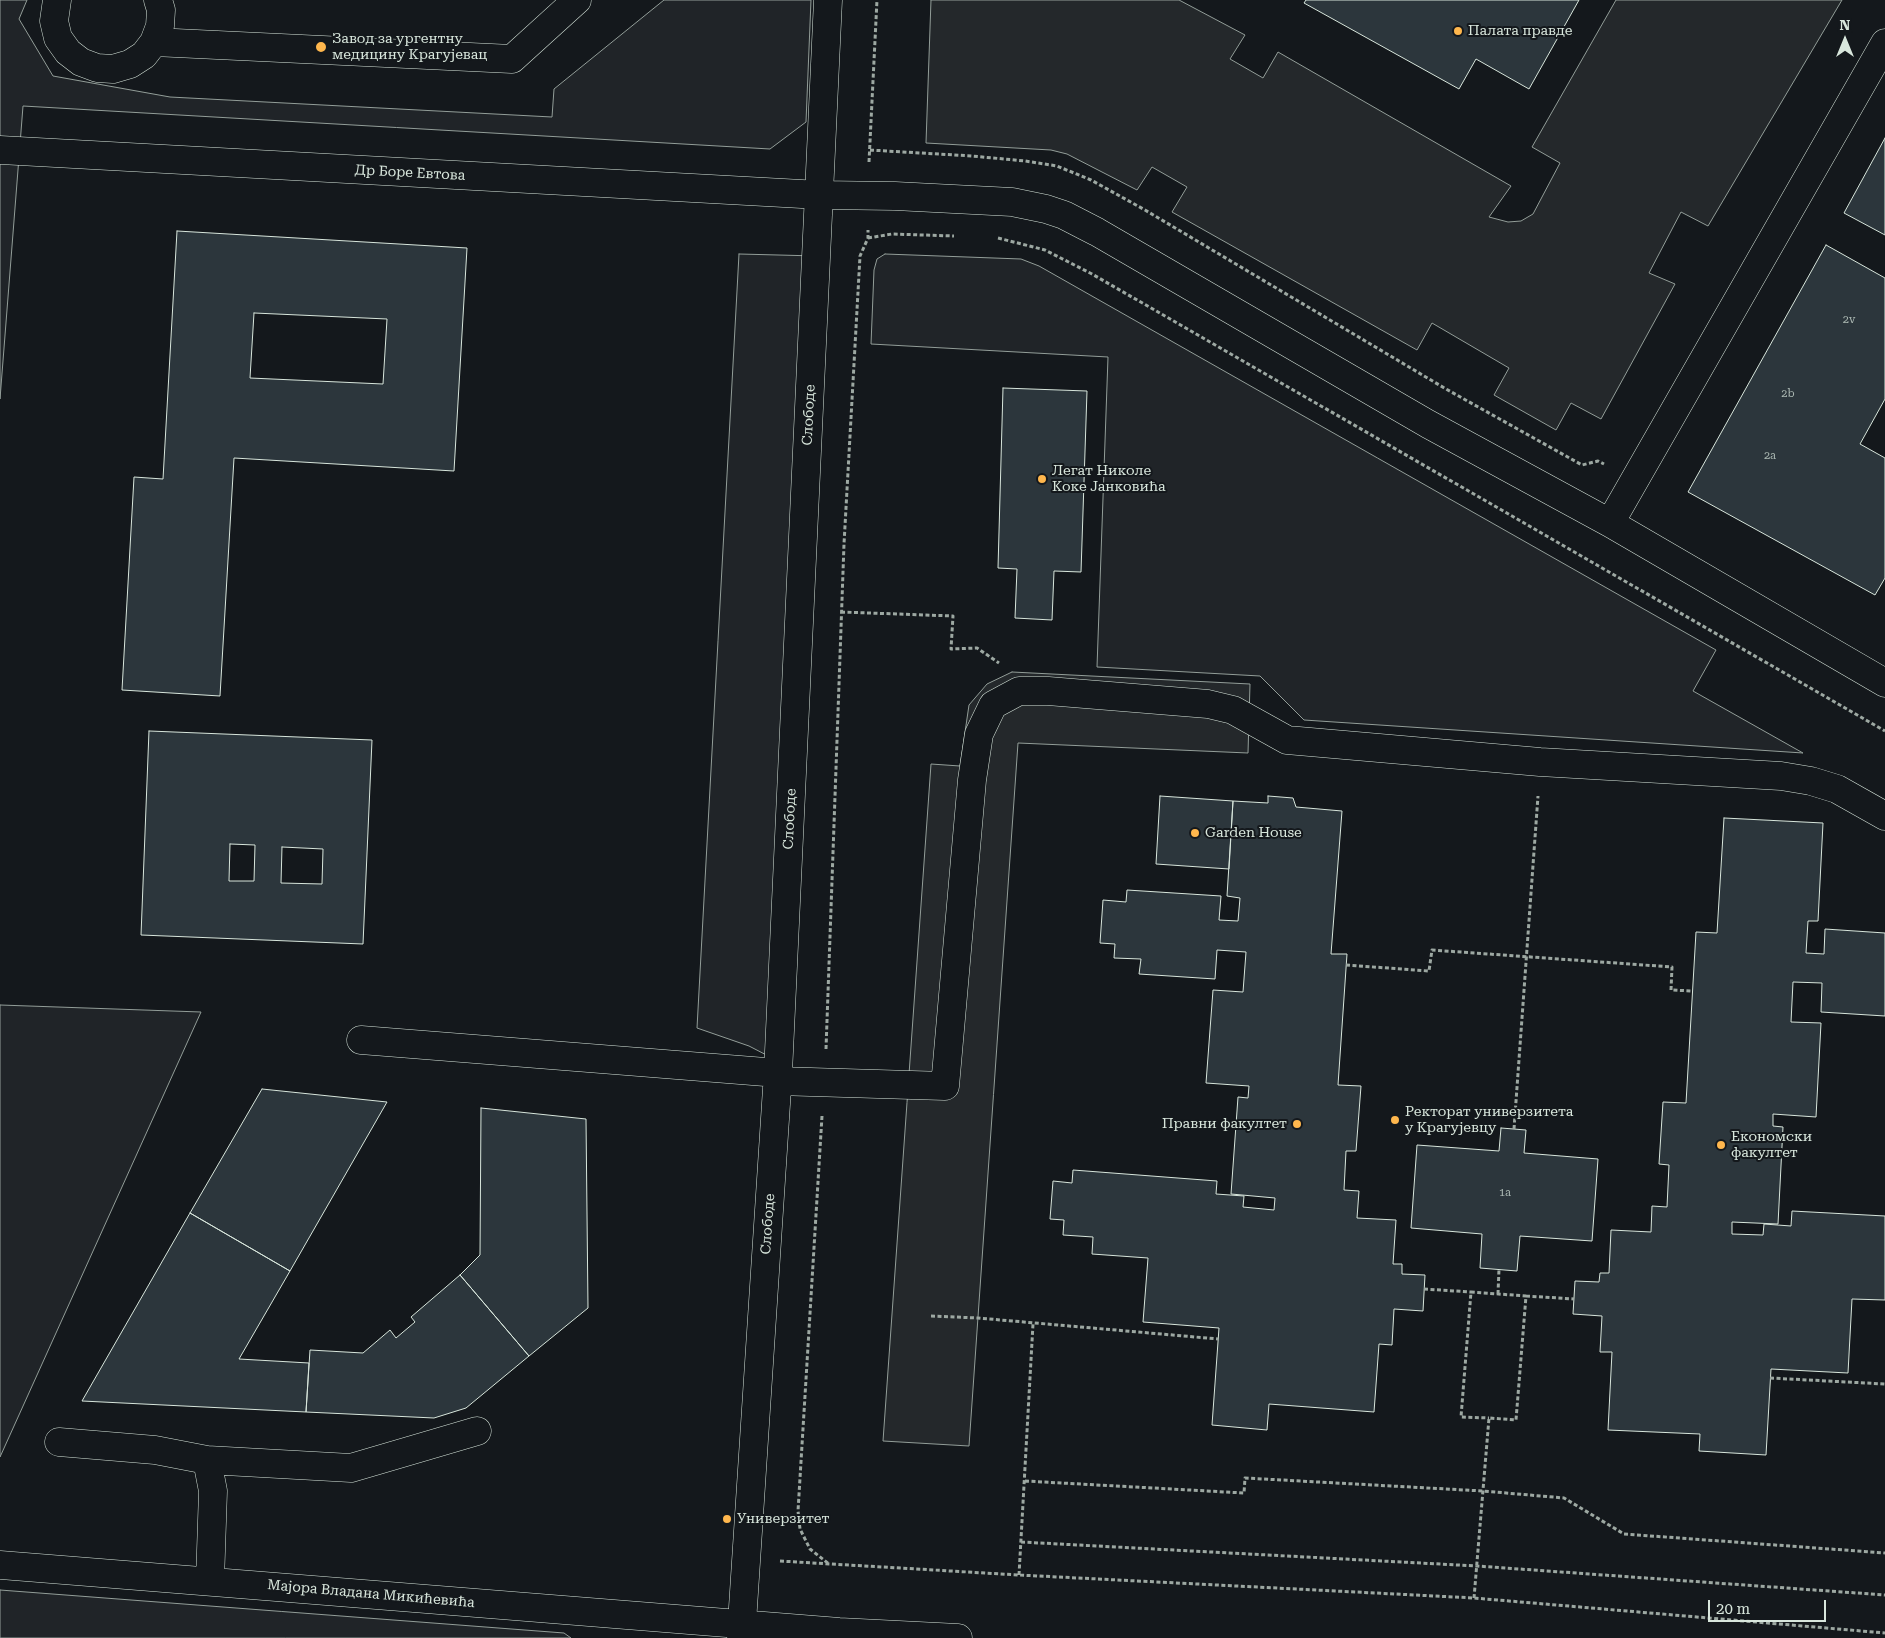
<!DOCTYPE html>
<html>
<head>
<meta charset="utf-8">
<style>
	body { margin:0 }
	#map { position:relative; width:1885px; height:1638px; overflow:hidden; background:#14181c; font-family:"Roboto Serif",serif }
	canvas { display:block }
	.north { position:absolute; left:1820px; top:15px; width:50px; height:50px; -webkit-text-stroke:4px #14181c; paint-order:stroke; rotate:0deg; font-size:14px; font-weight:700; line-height:20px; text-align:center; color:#d8e6dc }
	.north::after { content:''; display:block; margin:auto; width:18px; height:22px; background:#d8e6dc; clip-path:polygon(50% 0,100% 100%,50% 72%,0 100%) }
	.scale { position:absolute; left:1708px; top:1600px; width:118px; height:22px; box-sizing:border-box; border:2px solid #d8e6dc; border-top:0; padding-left:6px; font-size:15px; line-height:18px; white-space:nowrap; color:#d8e6dc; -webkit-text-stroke:4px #14181c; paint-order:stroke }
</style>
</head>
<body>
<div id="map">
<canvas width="1885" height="1638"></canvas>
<div class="north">N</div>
<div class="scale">20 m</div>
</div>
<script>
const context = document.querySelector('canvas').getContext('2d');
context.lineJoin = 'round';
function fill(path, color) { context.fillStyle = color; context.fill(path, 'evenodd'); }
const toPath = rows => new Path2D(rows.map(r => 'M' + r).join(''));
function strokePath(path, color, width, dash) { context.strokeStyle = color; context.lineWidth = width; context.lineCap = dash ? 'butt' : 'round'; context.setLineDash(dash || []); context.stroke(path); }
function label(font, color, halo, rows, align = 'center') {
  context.font = font + ' "Roboto Serif",serif'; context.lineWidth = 4; context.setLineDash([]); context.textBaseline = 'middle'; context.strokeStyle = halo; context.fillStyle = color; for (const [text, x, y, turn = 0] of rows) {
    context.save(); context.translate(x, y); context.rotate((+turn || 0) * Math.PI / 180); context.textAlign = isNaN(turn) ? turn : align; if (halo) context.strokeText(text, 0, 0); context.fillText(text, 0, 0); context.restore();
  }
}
const green = toPath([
	[0,0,27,0,19,19,53,76,170,97,552,117,554,89,664,0,811,0,806,122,770,149,23,106,0,399,0,0],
	[739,254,817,256,778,1061,749,1046,697,1028,739,254],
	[885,254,1021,259,1039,266,1716,650,1693,691,1803,753,1304,720,1260,676,1097,667,1108,357,871,344,874,270,877,259,885,254],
	[0,1005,201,1012,0,1457,0,1005],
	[0,1590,564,1633,571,1638,0,1638,0,1590]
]);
fill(green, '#202428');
strokePath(green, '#939e99', 1);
const parking = toPath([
	[931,0,1179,0,1245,35,1230,59,1263,78,1278,52,1511,186,1489,217,1508,222,1521,221,1533,214,1560,163,1532,147,1616,0,1842,0,1708,226,1681,212,1649,273,1675,284,1601,419,1571,403,1556,430,1494,395,1509,368,1432,323,1417,350,1172,212,1187,187,1152,167,1137,190,1067,154,1051,150,926,143,931,0],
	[1012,672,1250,684,1248,753,1018,743,969,1446,883,1441,931,764,960,766,969,705,987,684,1012,672]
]);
fill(parking, '#24282b');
strokePath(parking, '#939e99', 1);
const building = toPath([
	[1306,0,1579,0,1529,89,1476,59,1459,89,1304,3,1306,0],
	[1885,138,1885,235,1844,213,1885,138],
	[177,231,467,248,454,471,234,458,220,696,122,690,134,477,163,479,177,231],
	[254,313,387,319,383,384,250,378,254,313],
	[1826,245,1885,278,1885,399,1860,444,1885,458,1885,578,1875,595,1688,492,1826,245],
	[1003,388,1087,391,1081,572,1054,571,1052,620,1015,618,1017,569,998,568,1003,388],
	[149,731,372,740,363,944,141,935,149,731],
	[230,844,255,845,254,881,229,881,230,844],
	[282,847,323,849,322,884,281,883,282,847],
	[1160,796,1233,801,1229,869,1156,864,1160,796],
	[1268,796,1293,798,1296,807,1342,811,1331,954,1347,954,1338,1085,1361,1086,1356,1151,1346,1151,1344,1190,1359,1191,1357,1218,1396,1220,1393,1264,1402,1264,1402,1274,1425,1275,1423,1311,1394,1309,1392,1345,1379,1344,1374,1412,1269,1404,1267,1430,1212,1425,1219,1328,1143,1322,1148,1258,1092,1254,1093,1237,1063,1235,1064,1220,1050,1219,1053,1181,1072,1183,1073,1170,1217,1181,1216,1194,1244,1196,1243,1207,1274,1210,1275,1198,1231,1194,1238,1097,1248,1098,1249,1086,1206,1083,1213,990,1243,992,1246,952,1217,950,1215,979,1139,974,1141,959,1114,958,1115,944,1100,943,1103,900,1126,902,1127,890,1221,896,1219,920,1238,921,1240,898,1227,896,1233,801,1268,803,1268,796],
	[1724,818,1823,823,1818,921,1808,921,1806,953,1824,954,1825,929,1885,933,1885,1016,1821,1012,1822,983,1793,982,1791,1022,1821,1023,1816,1117,1773,1114,1773,1126,1783,1127,1778,1224,1732,1222,1732,1234,1763,1235,1764,1224,1791,1226,1792,1211,1885,1216,1885,1300,1852,1299,1848,1373,1771,1369,1766,1455,1699,1451,1700,1434,1608,1430,1612,1352,1600,1352,1602,1316,1573,1314,1575,1281,1599,1282,1600,1273,1609,1273,1611,1230,1651,1232,1652,1206,1667,1207,1669,1165,1659,1164,1663,1102,1686,1103,1696,932,1717,933,1724,818],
	[262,1089,387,1102,290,1271,190,1213,262,1089],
	[481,1108,586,1119,588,1308,529,1356,460,1275,480,1255,481,1108],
	[1501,1128,1526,1130,1524,1153,1598,1159,1592,1241,1520,1236,1517,1271,1480,1268,1482,1234,1411,1228,1417,1145,1499,1151,1501,1128],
	[190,1213,290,1271,239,1359,309,1363,306,1412,82,1401,190,1213],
	[460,1275,529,1356,466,1408,434,1418,306,1412,310,1350,363,1353,390,1330,396,1338,415,1322,411,1317,460,1275]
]);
fill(building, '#2c363c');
strokePath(building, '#d8e6dc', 1);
const minor = toPath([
	[57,0,54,21,58,38,68,52,81,62,97,68,113,69,130,64,144,55,154,42,160,26,161,10,158,0],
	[154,42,512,59,577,0],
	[0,150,820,195,895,196,1012,202,1046,209,1064,215,1097,232,1428,424,1610,523,1885,43],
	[1610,523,1885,683],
	[361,1040,778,1073],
	[777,1081,945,1086,972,780,979,734,993,705,1019,691,1048,691,1208,704,1233,710,1287,740,1540,762,1781,776,1811,781,1837,789,1885,816],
	[59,1442,155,1450,207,1460,213,1491,210,1581],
	[207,1460,351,1468,477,1431],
	[0,1565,839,1632,958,1638],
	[741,1638,778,1073,828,0]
]);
strokePath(minor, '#d8e6dc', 29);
strokePath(toPath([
	[870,150,972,156,1025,161,1057,166,1091,180,1145,210,1446,389,1582,465,1598,461,1604,464],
	[869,162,877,0],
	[868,238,892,234,954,236],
	[998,238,1045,250,1092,274,1885,731],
	[841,612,953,616,951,649,977,648,999,663],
	[1346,965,1429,971,1432,950,1672,967,1671,990,1692,991],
	[826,1049,844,544,860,256,868,238,868,230],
	[822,1116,798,1511,800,1529,810,1549,829,1564],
	[1514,1129,1538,796],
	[1424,1289,1471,1292],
	[1498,1294,1499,1269],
	[1526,1296,1574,1299],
	[931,1316,978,1318,1218,1339],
	[1770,1378,1885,1384],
	[1025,1481,1244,1493,1245,1478,1483,1491,1564,1498,1624,1534,1885,1553],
	[1021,1542,1477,1566,1885,1595],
	[780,1561,1019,1575,1474,1598,1885,1633],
	[1019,1575,1033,1324],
	[1474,1598,1489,1418,1516,1420,1526,1296,1471,1292,1461,1417,1489,1418]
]), '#9da8a2', 3, [4, 2.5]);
strokePath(minor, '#14181c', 28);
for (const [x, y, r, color] of [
	[1458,31,5,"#ffb74d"],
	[321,47,6,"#ffb74d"],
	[1042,479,5,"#ffb74d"],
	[1195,833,5,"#ffb74d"],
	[1395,1120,5,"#ffb74d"],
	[1297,1124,5,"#ffb74d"],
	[1721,1145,5,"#ffb74d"],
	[727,1519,5,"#ffb74d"]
]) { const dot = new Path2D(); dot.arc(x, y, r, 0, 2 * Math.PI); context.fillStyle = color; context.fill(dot); strokePath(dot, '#14181c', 2); }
label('11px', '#adbab4', null, [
	["2v",1849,320],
	["2b",1788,394],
	["2a",1770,456],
	["1a",1505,1193]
]);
label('14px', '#d8e6dc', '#14181c', [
	["Палата правде",1468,31],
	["Завод за ургентну",332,39],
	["медицину Крагујевац",332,55],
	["Легат Николе",1052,471],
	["Коке Јанковића",1052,487],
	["Garden House",1205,833],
	["Ректорат универзитета",1405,1112],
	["у Крагујевцу",1405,1128],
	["Правни факултет",1287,1124,"right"],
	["Економски",1731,1137],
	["факултет",1731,1153],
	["Универзитет",737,1519]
], 'left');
label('14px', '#d8e6dc', '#14181c', [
	["Др Боре Евтова",410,173,3],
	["Слободе",809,415,-87],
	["Слободе",790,819,-87],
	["Слободе",768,1224,-86],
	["Мајора Владана Микићевића",371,1594,5]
]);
</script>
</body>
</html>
